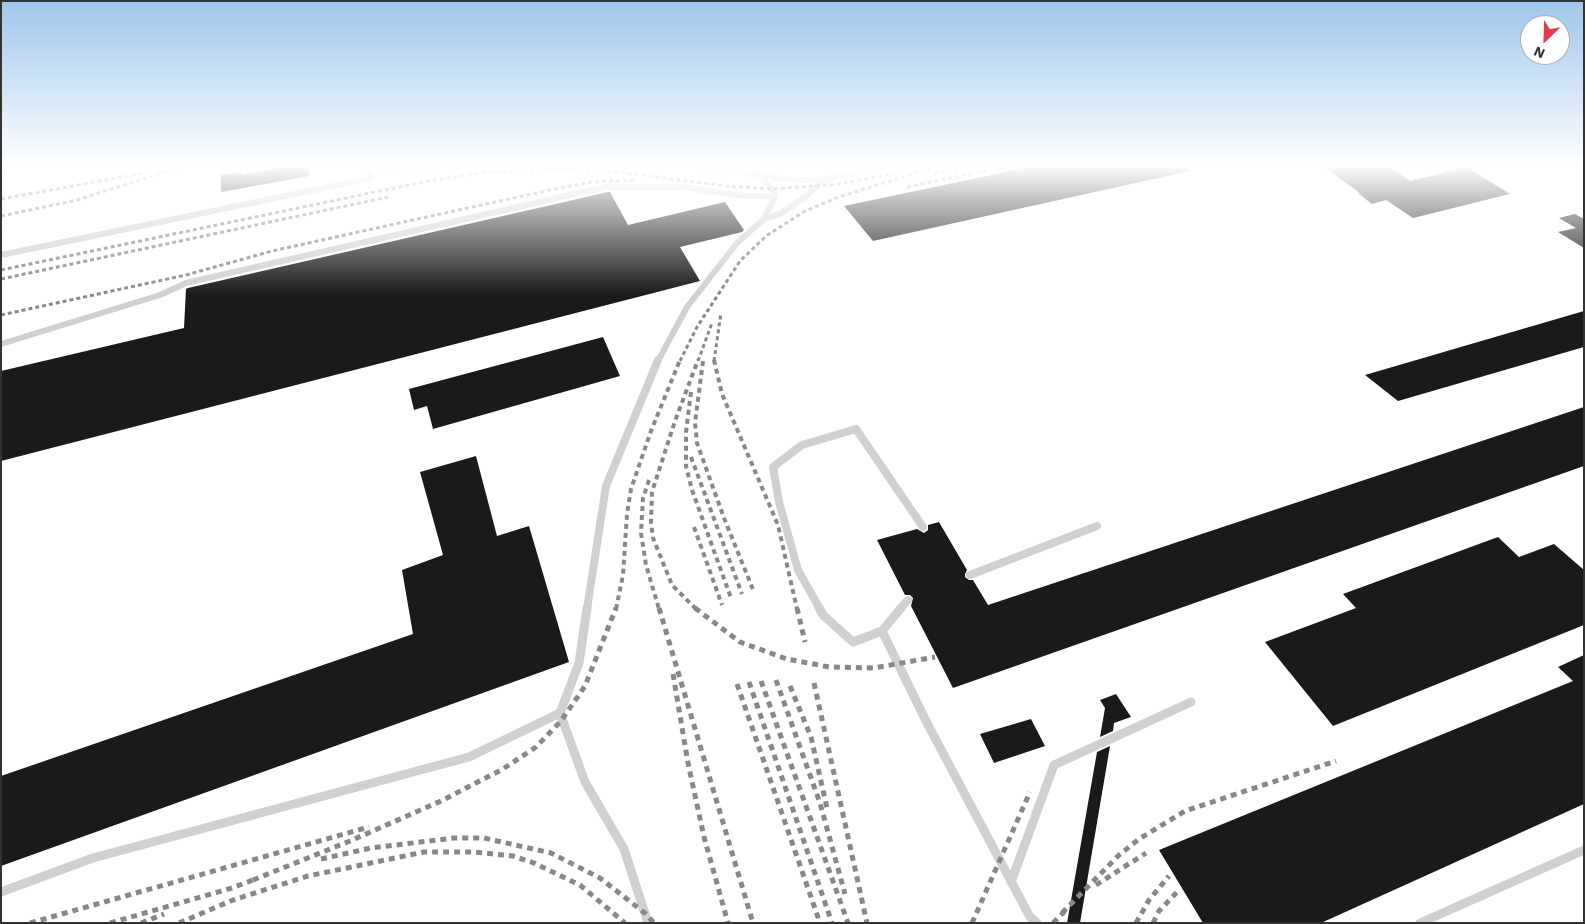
<!DOCTYPE html>
<html>
<head>
<meta charset="utf-8">
<style>
	body { margin:0 }
	#map { position:relative; width:1585px; height:924px; overflow:hidden; background:#fff; font-family:"Work Sans",sans-serif }
	canvas { display:block }
	.frame { position:absolute; inset:0; border:2px solid #333; pointer-events:none }
	.north { position:absolute; left:1520px; top:15px; width:50px; height:50px; box-sizing:border-box; background:#fff; border:1px solid #adadad; border-radius:50%; rotate:204deg; font-size:14px; font-weight:700; line-height:20px; text-align:center; color:#333 }
	.north::after { content:''; display:block; margin:auto; width:18px; height:22px; background:#e63946; clip-path:polygon(50% 0,100% 100%,50% 72%,0 100%) }
</style>
</head>
<body>
<div id="map">
<canvas width="1585" height="924"></canvas>
<div class="frame"></div>
<div class="north">N</div>
</div>
<script>
const context = document.querySelector('canvas').getContext('2d');
context.lineJoin = 'round';
function fill(path, color) { context.fillStyle = color; context.fill(path, 'evenodd'); }
const toPath = rows => new Path2D(rows.map(r => 'M' + r).join(''));
function strokePath(path, color, width, dash) { context.strokeStyle = color; context.lineWidth = width; context.lineCap = dash ? 'butt' : 'round'; context.setLineDash(dash || []); context.stroke(path); }
fill(toPath([
	[276,165,308,165,309,176,221,192,221,175,241,172,241,175,277,168],
	[1039,165,1189,165,1190,171,873,241,844,206],
	[1321,165,1387,165,1410,181,1467,167,1510,194,1413,218,1386,200,1372,204,1358,193,1360,193],
	[608,192,610,192,628,225,725,202,744,230,742,232,680,247,700,281,1,461,1,371,184,328,186,289,188,288],
	[1575,214,1584,219,1584,248,1558,232,1576,228,1559,218],
	[1584,311,1584,347,1398,401,1365,375],
	[603,337,620,376,433,429,427,406,414,410,409,389],
	[1584,407,1584,466,953,688,911,606,913,598,910,595,905,595,877,540,917,529,924,533,928,530,928,525,939,522,967,570,965,574,965,577,969,580,973,580,988,605],
	[476,456,497,536,529,526,569,662,1,866,1,776,413,634,402,570,443,555,420,472],
	[1498,537,1519,557,1554,544,1584,570,1584,625,1333,726,1265,642,1356,608,1343,594],
	[1584,655,1584,804,1321,923,1203,923,1159,850,1573,681,1558,667],
	[1116,694,1131,717,1114,723,1113,731,1100,737,1105,708,1100,700],
	[1031,719,1045,746,994,763,980,734],
	[1110,746,1080,923,1067,923,1097,752]
]), '#1a1a1a');
strokePath(toPath([
	[380,165,400,170,442,165],
	[695,165,783,179,806,180,829,179,886,165],
	[764,219,780,214,805,197,824,180],
	[1,255,372,178,367,165],
	[1,344,160,295,186,283,605,187,683,187,735,195,775,197],
	[658,361,687,307,737,243,764,219,775,197,772,189,759,175,755,165]
]), '#d0d0d0', 6);
strokePath(toPath([
	[970,575,1097,526],
	[587,609,606,486,658,360],
	[820,609,798,570,779,502,773,467,802,445,856,429,923,527],
	[900,609,908,600]
]), '#d0d0d0', 8);
strokePath(toPath([
	[819,608,824,616,853,642,882,631],
	[901,608,882,631,927,723,1030,917,1037,923],
	[560,713,579,663,587,608],
	[1011,882,1054,765,1191,702],
	[1,892,93,858,469,757,560,713,585,782,624,849,648,923],
	[1420,923,1584,850]
]), '#d0d0d0', 9);
strokePath(toPath([
	[934,174,975,165],
	[907,187,1016,165],
	[1,199,144,173],
	[1,216,77,200,186,165],
	[1,270,428,181,485,172,577,169,611,171,726,186,772,189,839,184,895,173],
	[1,279,388,197],
	[1,315,186,275,272,251,545,191,591,182,636,180],
	[680,361,697,327,740,261,766,236,805,211,839,197,941,165],
	[698,361,712,323],
	[714,361,721,313]
]), '#888', 3, [4, 3]);
strokePath(toPath([
	[714,360,722,394,778,525,797,609],
	[703,361,695,423,697,443,724,518,754,592],
	[691,392,686,432,686,466,692,490,731,598],
	[691,457,742,594],
	[649,480,643,498,641,533,646,565,659,609],
	[694,527,722,605],
	[616,609,623,575,627,514,631,489,651,431,680,360],
	[696,609,672,585,653,538,651,522,652,492,675,421,698,360]
]), '#888', 4, [5, 4]);
strokePath(toPath([
	[659,608,753,923],
	[695,608,740,642,787,659,829,667,874,668,935,657],
	[797,608,805,642],
	[673,674,688,763,704,837,728,923],
	[776,680,820,803,845,894],
	[761,681,848,923],
	[749,682,832,923],
	[814,683,867,923],
	[737,684,820,923],
	[790,686,811,737,827,808],
	[321,859,371,848,454,838,484,838,551,853,600,878,646,914,654,923],
	[253,880,350,841,441,801,503,769,536,747,561,721,585,686,616,608],
	[1096,885,1146,853],
	[1062,913,1118,856,1139,839,1185,811,1336,761],
	[30,923,369,827],
	[110,923,232,888,258,878],
	[141,923,164,914],
	[179,923,233,900,308,876,424,852,474,852,513,856,534,863,580,885,625,923],
	[972,923,1030,792],
	[1053,923,1067,909],
	[1136,923,1149,900,1169,876],
	[1153,923,1159,911,1179,890]
]), '#888', 5, [6, 5]);
const sky = context.createLinearGradient(0, 0, 0, 295);
sky.addColorStop(0, '#9ec6ea');
sky.addColorStop(0.56, '#fff');
sky.addColorStop(1, '#ffffff00');
context.fillStyle = sky;
context.fillRect(0, 0, 1585, 295);
</script>
</body>
</html>
